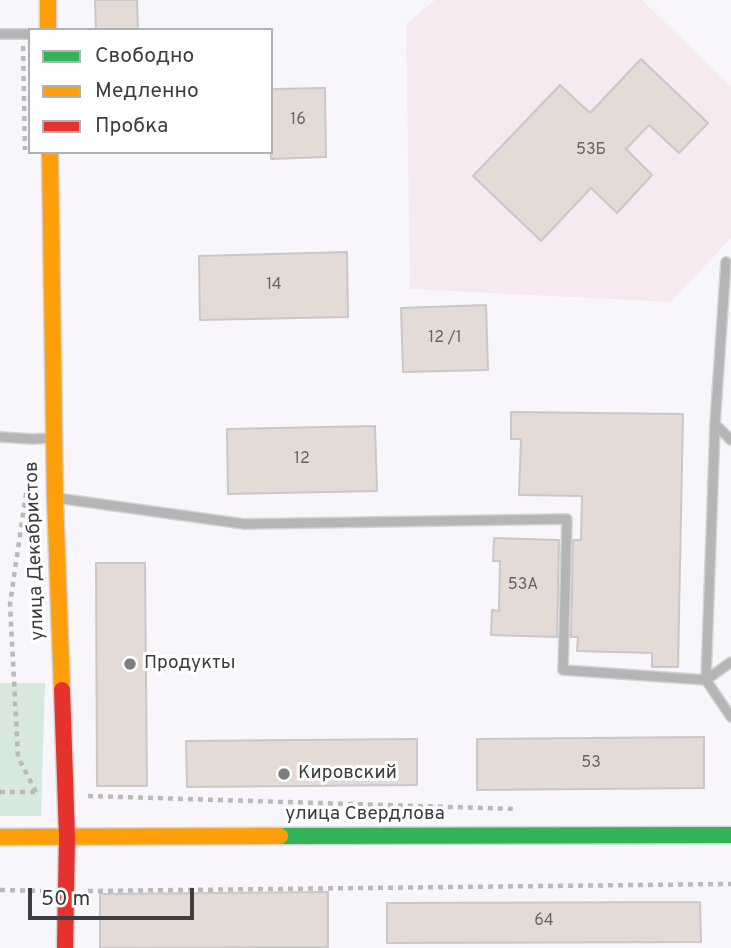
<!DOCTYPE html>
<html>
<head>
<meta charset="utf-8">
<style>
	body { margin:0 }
	#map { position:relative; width:731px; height:948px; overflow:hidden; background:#f9f6fb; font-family:Overpass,sans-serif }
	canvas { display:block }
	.legend { position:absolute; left:28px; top:28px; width:245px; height:126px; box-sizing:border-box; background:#fff; border:2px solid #b1b1b2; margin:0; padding:9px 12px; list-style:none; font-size:21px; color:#3d3c3e }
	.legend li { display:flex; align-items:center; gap:14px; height:35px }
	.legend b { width:35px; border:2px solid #b1b1b2 }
	.scale { position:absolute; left:28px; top:888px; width:166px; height:32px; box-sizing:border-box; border:4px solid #3d3c3e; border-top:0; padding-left:9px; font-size:21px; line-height:24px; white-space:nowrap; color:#3d3c3e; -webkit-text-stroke:5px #fff; paint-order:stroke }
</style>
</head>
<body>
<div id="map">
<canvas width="731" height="948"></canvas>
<ul class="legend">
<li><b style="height:9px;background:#30b455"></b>Свободно</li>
<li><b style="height:9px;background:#ff9f0a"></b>Медленно</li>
<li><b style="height:9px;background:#e5322d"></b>Пробка</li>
</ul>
<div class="scale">50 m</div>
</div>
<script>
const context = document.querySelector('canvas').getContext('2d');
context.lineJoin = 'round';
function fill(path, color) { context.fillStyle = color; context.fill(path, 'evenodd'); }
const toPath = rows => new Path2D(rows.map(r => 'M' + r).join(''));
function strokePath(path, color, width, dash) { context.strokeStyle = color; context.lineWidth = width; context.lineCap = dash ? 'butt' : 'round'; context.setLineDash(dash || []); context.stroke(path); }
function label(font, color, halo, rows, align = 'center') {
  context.font = font + ' Overpass,sans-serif'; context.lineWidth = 6; context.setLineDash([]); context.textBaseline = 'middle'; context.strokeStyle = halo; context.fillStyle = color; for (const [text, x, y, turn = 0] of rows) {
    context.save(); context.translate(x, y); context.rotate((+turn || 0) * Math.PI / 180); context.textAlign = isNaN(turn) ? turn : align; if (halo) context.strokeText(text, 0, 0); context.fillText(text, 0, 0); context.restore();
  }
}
fill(toPath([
	[435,0,642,0,731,86,731,238,671,302,410,289,406,24]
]), '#f7e9f0');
fill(toPath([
	[0,683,45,683,41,816,0,816]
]), '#d7e8df');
const building = toPath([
	[95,0,137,0,138,30,96,30,95,0],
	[641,59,708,123,679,153,649,125,626,149,652,175,617,213,591,188,541,241,473,176,560,85,590,113,641,59],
	[325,88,326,157,271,159,271,89,325,88],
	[347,252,348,317,200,320,199,256,347,252],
	[486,305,488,370,403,372,401,308,486,305],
	[511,412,683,414,678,667,652,667,652,653,577,651,578,637,571,637,573,540,581,540,582,496,519,495,521,439,511,439,511,412],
	[375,426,377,491,228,494,227,429,375,426],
	[494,538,559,540,557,637,491,635,492,610,499,611,500,561,493,561,494,538],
	[96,563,145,563,147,786,97,786,96,563],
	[704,737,704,788,477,790,477,739,704,737],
	[417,739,417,785,187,787,186,741,417,739],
	[328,892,328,947,100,948,100,894,328,892],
	[700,902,701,942,387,943,387,903,700,902]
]);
fill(building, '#e5dbd6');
strokePath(building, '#cac7c9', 2);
const lane = toPath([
	[0,34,30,34],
	[715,424,731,440],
	[0,437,32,439,53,438],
	[57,498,244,524,567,519,563,670,706,680,731,717],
	[706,680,715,424,726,262],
	[706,680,731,662]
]);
const fast = toPath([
	[280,836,731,835]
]);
const slow = toPath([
	[48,0,48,30],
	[50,152,55,498,62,690],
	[0,837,280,836]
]);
const jam = toPath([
	[62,690,67,837,65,948]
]);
strokePath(lane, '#d3d2d4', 12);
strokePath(fast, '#d3d2d4', 19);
strokePath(slow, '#d3d2d4', 19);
strokePath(jam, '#d3d2d4', 19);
strokePath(toPath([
	[23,46,25,150],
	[29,473,10,604,18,757,36,792],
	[0,792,38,792],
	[88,796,517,809],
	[0,890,45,891],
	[88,891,731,884]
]), '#bbbaba', 4.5, [5, 5]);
strokePath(lane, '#b6b5b5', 9);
strokePath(fast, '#30b455', 16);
strokePath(slow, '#ff9f0a', 16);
strokePath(jam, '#e5322d', 16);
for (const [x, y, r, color] of [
	[130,664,7,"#7f7d80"],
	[284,774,7,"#7f7d80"]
]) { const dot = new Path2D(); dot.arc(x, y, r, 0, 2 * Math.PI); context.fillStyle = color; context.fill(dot); strokePath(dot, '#fff', 2.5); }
label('16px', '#676464', null, [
	["16",298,121],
	["53Б",591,151],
	["14",274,286],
	["12 /1",445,339],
	["12",302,460],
	["53А",523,586],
	["53",591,764],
	["64",544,922]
]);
label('19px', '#3d3c3e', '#fff', [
	["улица Декабристов",36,551,-92],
	["улица Свердлова",365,815]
]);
label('19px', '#3d3c3e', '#fff', [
	["Продукты",144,664],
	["Кировский",298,774]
], 'left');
</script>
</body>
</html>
